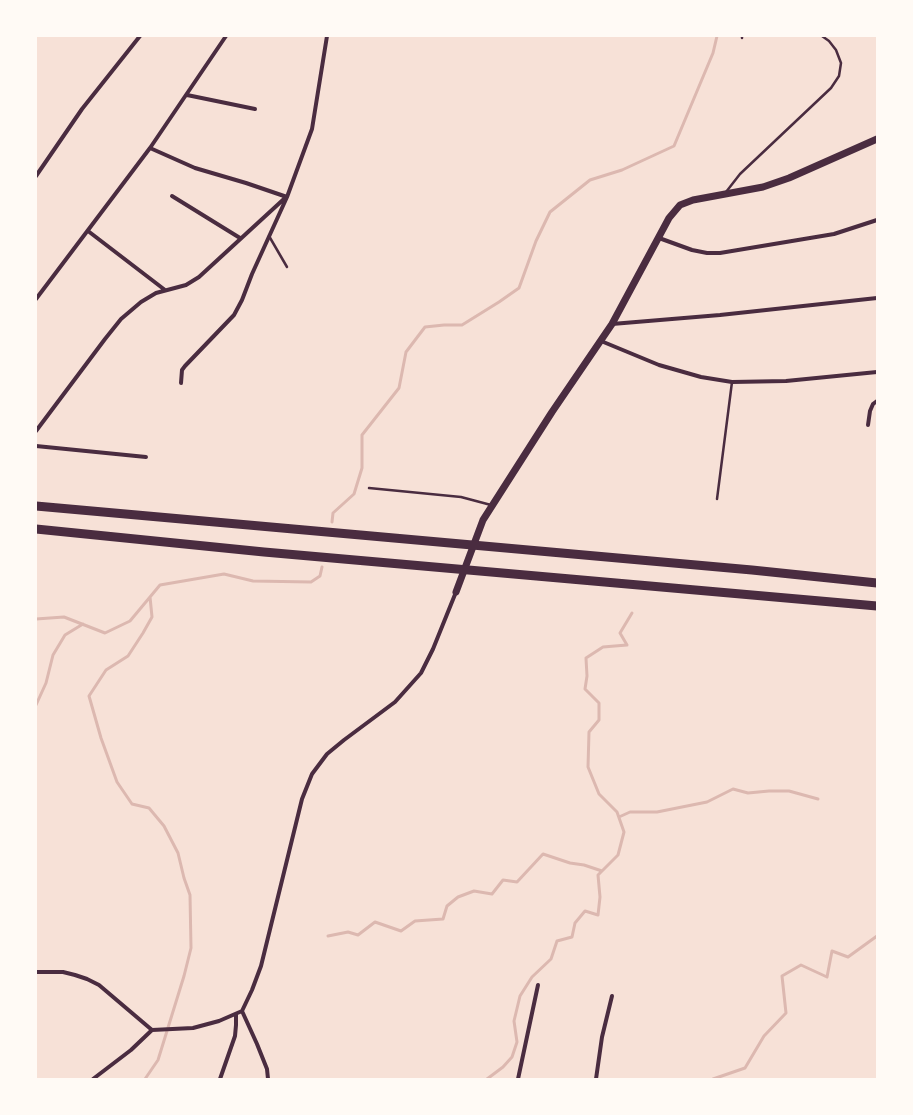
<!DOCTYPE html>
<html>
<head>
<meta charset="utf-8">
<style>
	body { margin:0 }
	#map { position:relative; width:913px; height:1115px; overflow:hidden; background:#f7e1d7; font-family:"PT Serif",serif }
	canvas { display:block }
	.frame { position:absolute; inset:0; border:37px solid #fffaf5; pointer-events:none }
</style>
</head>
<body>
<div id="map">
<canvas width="913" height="1115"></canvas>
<div class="frame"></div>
</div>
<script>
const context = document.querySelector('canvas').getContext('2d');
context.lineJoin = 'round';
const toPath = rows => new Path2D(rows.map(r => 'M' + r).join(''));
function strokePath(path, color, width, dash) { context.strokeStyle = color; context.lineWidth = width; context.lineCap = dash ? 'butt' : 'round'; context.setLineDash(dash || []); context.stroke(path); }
strokePath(toPath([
	[332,522,333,513,354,494,362,468,362,435,399,388,406,352,425,327,444,325,462,325,499,302,519,288,536,241,550,212,590,180,622,170,674,146,713,53,717,36],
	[36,619,64,617,105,633,130,621,160,585,224,574,253,581,311,582,320,576,322,567],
	[36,705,46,683,53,655,65,635,83,624],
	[619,817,630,812,657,812,707,802,733,789,748,793,769,791,789,791,818,799],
	[328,936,348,932,358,935,375,922,401,931,415,921,443,919,447,906,458,897,474,891,492,894,503,880,517,882,543,854,570,863,584,865,602,871],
	[145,1079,158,1060,184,976,191,948,190,895,184,878,178,853,164,826,149,808,132,804,117,782,101,738,89,696,106,670,128,656,143,633,152,617,150,597],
	[487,1079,503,1067,512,1057,517,1042,514,1021,520,996,532,977,551,959,557,941,572,937,575,923,585,911,598,915,600,897,598,875,618,855,624,832,617,812,599,794,588,767,589,732,599,720,599,703,585,689,587,676,586,658,603,647,627,645,620,633,632,613],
	[713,1079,745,1068,764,1036,786,1013,782,976,801,965,827,977,832,951,848,957,877,936]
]), '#dcb8b0', 3);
strokePath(toPath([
	[742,36,742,38],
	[726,192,740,174,831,88,839,76,841,63,836,50,829,41,822,36],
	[269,236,287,267],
	[369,488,461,497,491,505],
	[717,499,732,382]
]), '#4a2c40', 2.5);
strokePath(toPath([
	[187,95,255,109],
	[150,148,195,168,246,183,287,197],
	[36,176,82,109,140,36],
	[172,196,240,238],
	[88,231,165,290],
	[659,238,692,250,707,253,720,253,834,234,877,220],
	[36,299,150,148,226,36],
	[612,324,720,315,877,298],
	[601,341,659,365,701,377,732,382,786,381,877,372],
	[181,383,182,370,185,366,234,315,242,300,252,274,287,197,312,129,327,36],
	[868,425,870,411,873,404,877,401],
	[36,431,105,339,121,319,141,302,156,293,186,285,199,277,285,198],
	[36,446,146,457],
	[36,972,63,972,75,975,87,979,99,985,152,1030],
	[242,1011,257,1044,267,1069,268,1079],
	[93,1079,131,1050,152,1030,193,1028,219,1021,242,1011,252,990,261,966,302,799,312,774,327,754,344,740,395,702,421,673,433,649,456,592],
	[220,1079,235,1036,236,1025,236,1014],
	[518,1079,538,985],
	[596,1079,602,1037,612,996]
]), '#4a2c40', 4);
strokePath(toPath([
	[456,592,483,520,552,412,612,324,669,218,680,205,693,200,763,187,789,178,877,139]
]), '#4a2c40', 7);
strokePath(toPath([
	[36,506,752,570,877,583],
	[36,529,264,552,877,606]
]), '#4a2c40', 9);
</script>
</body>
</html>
